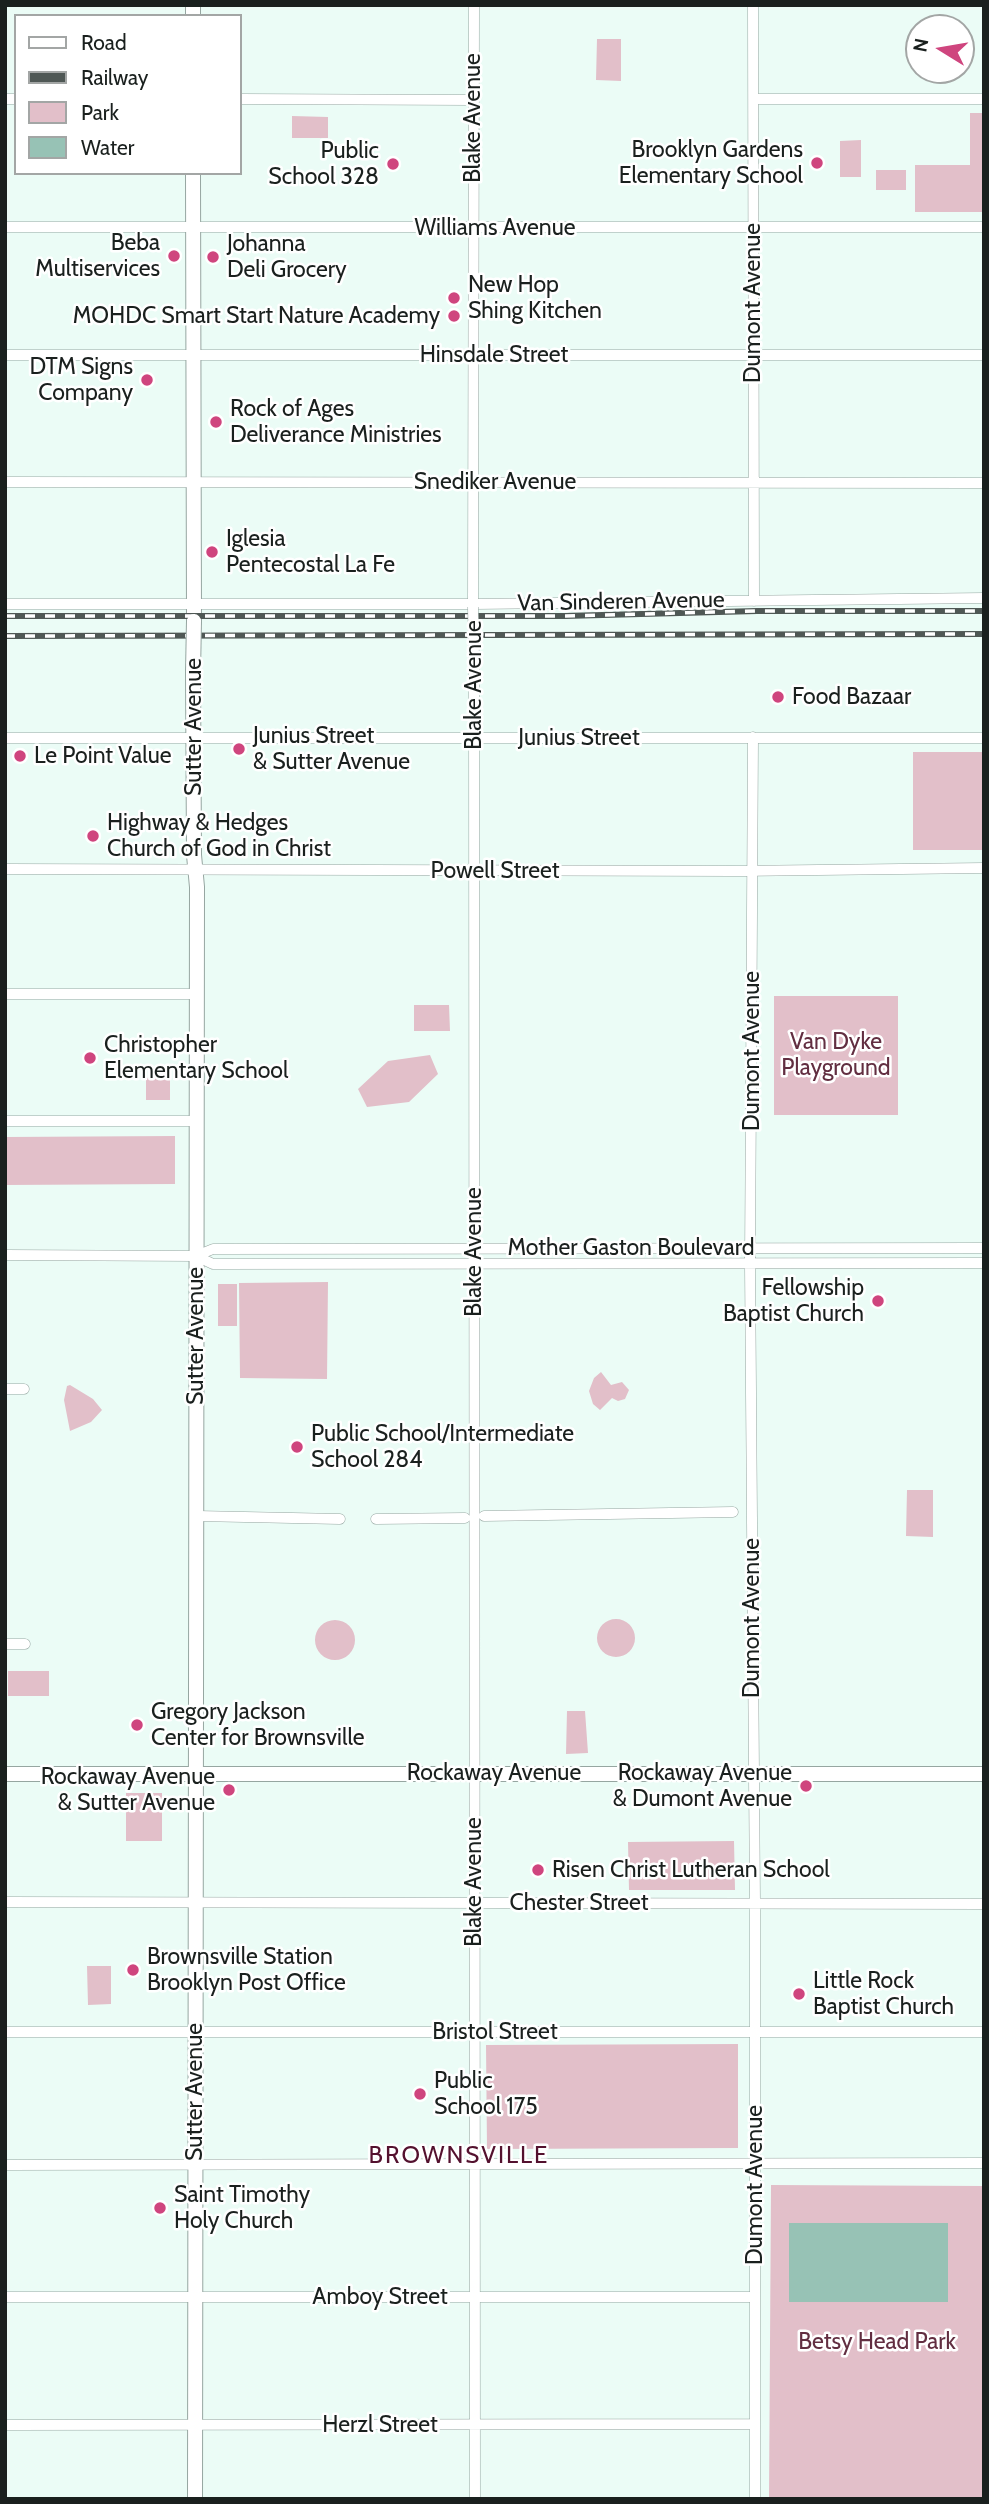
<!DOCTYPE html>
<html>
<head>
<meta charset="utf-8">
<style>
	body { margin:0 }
	#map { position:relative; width:989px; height:2504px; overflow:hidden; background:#ebfcf6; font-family:Cabin,sans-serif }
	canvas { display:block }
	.frame { position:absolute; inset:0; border:7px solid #1a201e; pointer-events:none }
	.legend { position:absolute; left:14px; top:14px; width:228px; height:161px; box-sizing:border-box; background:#fff; border:2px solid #a3a6a5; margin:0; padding:9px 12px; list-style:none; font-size:21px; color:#1a201e }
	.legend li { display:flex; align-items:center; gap:14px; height:35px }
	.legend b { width:35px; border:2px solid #a3a6a5 }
	.north { position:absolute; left:905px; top:14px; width:70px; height:70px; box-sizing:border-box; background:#fff; border:2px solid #a3a6a5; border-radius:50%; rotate:281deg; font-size:19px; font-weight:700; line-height:28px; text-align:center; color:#1a201e }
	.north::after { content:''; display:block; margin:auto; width:24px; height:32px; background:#cf457e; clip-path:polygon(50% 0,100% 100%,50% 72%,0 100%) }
</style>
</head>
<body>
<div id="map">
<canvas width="989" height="2504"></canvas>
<div class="frame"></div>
<ul class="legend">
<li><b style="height:9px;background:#fff"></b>Road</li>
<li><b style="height:9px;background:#4f5855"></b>Railway</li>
<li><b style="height:19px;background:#e2bfc9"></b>Park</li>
<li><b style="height:19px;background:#97c2b5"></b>Water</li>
</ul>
<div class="north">N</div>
</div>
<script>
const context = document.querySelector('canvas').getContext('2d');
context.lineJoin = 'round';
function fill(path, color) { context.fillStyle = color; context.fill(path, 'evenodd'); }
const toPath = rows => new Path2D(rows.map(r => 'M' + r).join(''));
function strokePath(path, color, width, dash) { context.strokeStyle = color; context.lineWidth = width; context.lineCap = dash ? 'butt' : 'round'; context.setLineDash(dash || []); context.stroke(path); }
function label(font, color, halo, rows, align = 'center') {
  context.font = font + ' Cabin,sans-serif'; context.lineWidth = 5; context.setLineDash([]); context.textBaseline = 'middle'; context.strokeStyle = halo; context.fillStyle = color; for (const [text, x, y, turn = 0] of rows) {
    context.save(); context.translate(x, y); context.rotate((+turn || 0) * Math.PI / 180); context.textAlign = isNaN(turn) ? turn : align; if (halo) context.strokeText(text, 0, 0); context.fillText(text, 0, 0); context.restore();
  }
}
fill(toPath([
	[597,39,621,39,621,81,596,80],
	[970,113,984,113,984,212,915,212,915,165,970,165],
	[292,116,328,117,328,138,292,138],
	[861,140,861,177,840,177,840,141],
	[876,170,906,170,906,190,876,190],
	[913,752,984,752,984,850,913,850],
	[774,996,898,996,898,1115,774,1115],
	[414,1005,449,1005,450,1031,414,1031],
	[430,1055,438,1074,409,1102,367,1107,358,1089,388,1061],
	[152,1074,170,1074,170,1100,146,1100,146,1079],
	[175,1136,175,1184,5,1185,5,1137],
	[328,1282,327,1379,240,1378,239,1283],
	[218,1284,237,1284,237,1326,218,1326],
	[601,1372,611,1385,622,1382,629,1390,625,1399,618,1401,612,1398,600,1410,593,1404,589,1391,594,1378],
	[70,1385,93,1399,102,1410,91,1422,70,1431,64,1400,67,1386],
	[907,1490,933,1490,933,1537,906,1536],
	'597 1638a19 19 0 1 1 38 0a19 19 0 1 1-38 0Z',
	'315 1640a20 20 0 1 1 40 0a20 20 0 1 1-40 0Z',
	[8,1671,49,1671,49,1696,8,1696],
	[567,1711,585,1711,588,1753,566,1754],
	[126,1793,162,1793,162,1841,126,1841],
	[734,1841,735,1890,629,1890,628,1842],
	[87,1966,111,1966,111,2004,88,2005],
	[738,2044,738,2148,487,2149,486,2045],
	[771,2185,984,2186,984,2499,769,2499]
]), '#e2bfc9');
fill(toPath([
	[789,2223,948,2223,948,2302,789,2302]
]), '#97c2b5');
const street = toPath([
	[753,5,754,601],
	[5,99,16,99],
	[240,99,473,100],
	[754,99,984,99],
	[5,227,984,227],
	[5,355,984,355],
	[5,482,984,483],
	[5,604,474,604,984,598],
	[473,607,474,5],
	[474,658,475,2499],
	[753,737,750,1264,755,1904,755,2499],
	[5,738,984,738],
	[5,869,736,871,984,868],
	[5,994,197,994],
	[5,1121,197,1121],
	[5,1255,196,1256,213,1249,984,1248],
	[196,1256,213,1264,984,1263],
	[5,1389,24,1389],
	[197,1516,340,1519],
	[484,1516,733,1512],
	[376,1519,465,1518],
	[5,1644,25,1644],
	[5,1902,984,1904],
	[5,2032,984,2032],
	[5,2165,984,2163],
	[5,2297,755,2297],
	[5,2425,755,2424]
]);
const secondary = toPath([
	[193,16,193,5],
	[193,173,194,621],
	[193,672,194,855,197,887,195,2499],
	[5,1774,984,1774]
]);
strokePath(street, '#96a6a1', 11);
strokePath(secondary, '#96a6a1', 16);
strokePath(street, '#fff', 10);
strokePath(secondary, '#fff', 14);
const rail = toPath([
	[5,616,564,616,757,611,984,611],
	[5,636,984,634]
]);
strokePath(rail, '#4f5855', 6);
strokePath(rail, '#fff', 3.5, [10]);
const streetBridge = toPath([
	[473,607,474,658]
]);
const secondaryBridge = toPath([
	[193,672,194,621]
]);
strokePath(streetBridge, '#96a6a1', 11, []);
strokePath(secondaryBridge, '#96a6a1', 16, []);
strokePath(streetBridge, '#fff', 10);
strokePath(secondaryBridge, '#fff', 14);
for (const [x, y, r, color] of [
	[817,163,7,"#cf457e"],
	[393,164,7,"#cf457e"],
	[174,256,7,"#cf457e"],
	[213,257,7,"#cf457e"],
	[454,298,7,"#cf457e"],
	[454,316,7,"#cf457e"],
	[147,380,7,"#cf457e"],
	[216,422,7,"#cf457e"],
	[212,552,7,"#cf457e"],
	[778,697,7,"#cf457e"],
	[239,749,7,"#cf457e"],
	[20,756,7,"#cf457e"],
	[93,836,7,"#cf457e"],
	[90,1058,7,"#cf457e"],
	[878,1301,7,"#cf457e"],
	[297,1447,7,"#cf457e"],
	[137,1725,7,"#cf457e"],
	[806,1786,7,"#cf457e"],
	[229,1790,7,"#cf457e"],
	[538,1870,7,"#cf457e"],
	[133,1970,7,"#cf457e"],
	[799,1994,7,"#cf457e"],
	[420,2094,7,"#cf457e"],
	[160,2208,7,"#cf457e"]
]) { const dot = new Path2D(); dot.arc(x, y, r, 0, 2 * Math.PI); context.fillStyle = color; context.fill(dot); strokePath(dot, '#fff', 2.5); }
label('23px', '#1a201e', '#fff', [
	["Blake Avenue",473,118,-90],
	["Williams Avenue",495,228],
	["Dumont Avenue",753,303,-90],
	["Hinsdale Street",494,355],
	["Snediker Avenue",495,482],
	["Van Sinderen Avenue",621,602,-1],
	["Blake Avenue",474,685,-90],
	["Sutter Avenue",194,727,-90],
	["Junius Street",579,738],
	["Powell Street",495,871],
	["Dumont Avenue",752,1051,-90],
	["Mother Gaston Boulevard",631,1248],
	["Blake Avenue",474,1252,-90],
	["Sutter Avenue",196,1336,-90],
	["Dumont Avenue",752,1618,-90],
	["Rockaway Avenue",494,1773],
	["Blake Avenue",474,1882,-90],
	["Chester Street",579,1903],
	["Bristol Street",495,2032],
	["Sutter Avenue",195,2092,-90],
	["Dumont Avenue",755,2185,-90],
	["Amboy Street",380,2297],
	["Herzl Street",380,2425]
]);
label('23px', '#1a201e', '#fff', [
	["Brooklyn Gardens",803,150,"right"],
	["Elementary School",803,176,"right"],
	["Public",379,151,"right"],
	["School 328",379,177,"right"],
	["Beba",160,243,"right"],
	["Multiservices",160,269,"right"],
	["Johanna",227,244],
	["Deli Grocery",227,270],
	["New Hop",468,285],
	["Shing Kitchen",468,311],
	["MOHDC Smart Start Nature Academy",440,316,"right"],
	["DTM Signs",133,367,"right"],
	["Company",133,393,"right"],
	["Rock of Ages",230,409],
	["Deliverance Ministries",230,435],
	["Iglesia",226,539],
	["Pentecostal La Fe",226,565],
	["Food Bazaar",792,697],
	["Junius Street",253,736],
	["& Sutter Avenue",253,762],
	["Le Point Value",34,756],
	["Highway & Hedges",107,823],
	["Church of God in Christ",107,849],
	["Christopher",104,1045],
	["Elementary School",104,1071],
	["Fellowship",864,1288,"right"],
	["Baptist Church",864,1314,"right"],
	["Public School/Intermediate",311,1434],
	["School 284",311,1460],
	["Gregory Jackson",151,1712],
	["Center for Brownsville",151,1738],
	["Rockaway Avenue",792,1773,"right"],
	["& Dumont Avenue",792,1799,"right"],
	["Rockaway Avenue",215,1777,"right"],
	["& Sutter Avenue",215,1803,"right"],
	["Risen Christ Lutheran School",552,1870],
	["Brownsville Station",147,1957],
	["Brooklyn Post Office",147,1983],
	["Little Rock",813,1981],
	["Baptist Church",813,2007],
	["Public",434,2081],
	["School 175",434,2107],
	["Saint Timothy",174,2195],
	["Holy Church",174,2221]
], 'left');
label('23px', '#622e41', '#fff', [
	["Van Dyke",836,1042],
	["Playground",836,1068],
	["Betsy Head Park",877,2342]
]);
context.letterSpacing = '2px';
label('24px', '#53112e', '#fff', [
	["BROWNSVILLE",459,2156]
]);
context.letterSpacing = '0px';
</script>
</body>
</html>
